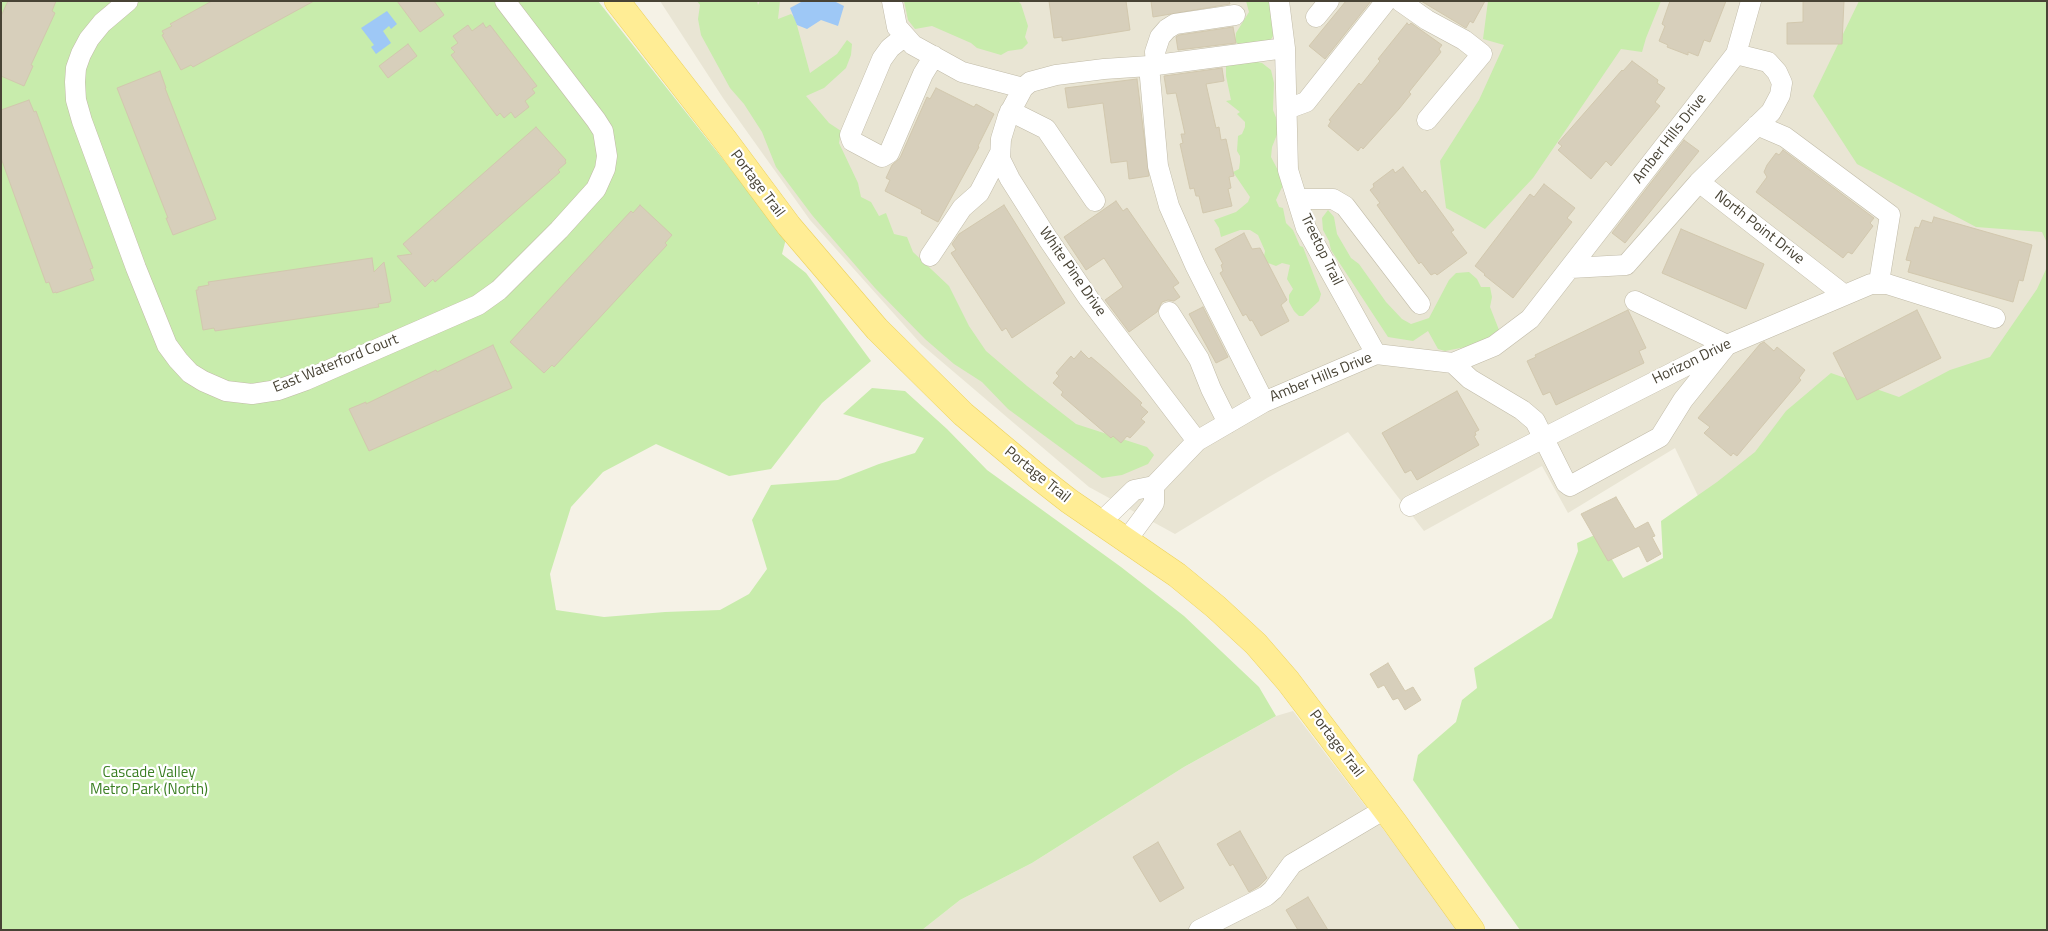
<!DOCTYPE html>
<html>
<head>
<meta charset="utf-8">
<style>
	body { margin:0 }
	#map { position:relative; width:2048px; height:931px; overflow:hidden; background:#f5f2e6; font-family:"Titillium Web",sans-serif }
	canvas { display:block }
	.frame { position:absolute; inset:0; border:2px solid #484335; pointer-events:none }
</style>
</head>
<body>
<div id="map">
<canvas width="2048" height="931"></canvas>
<div class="frame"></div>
</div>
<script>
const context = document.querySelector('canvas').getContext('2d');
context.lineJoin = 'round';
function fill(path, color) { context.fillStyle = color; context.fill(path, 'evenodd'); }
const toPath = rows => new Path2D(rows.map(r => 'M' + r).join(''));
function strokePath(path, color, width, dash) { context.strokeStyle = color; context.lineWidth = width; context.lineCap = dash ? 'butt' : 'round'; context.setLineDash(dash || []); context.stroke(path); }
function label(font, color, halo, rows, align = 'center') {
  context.font = font + ' "Titillium Web",sans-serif'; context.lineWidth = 4.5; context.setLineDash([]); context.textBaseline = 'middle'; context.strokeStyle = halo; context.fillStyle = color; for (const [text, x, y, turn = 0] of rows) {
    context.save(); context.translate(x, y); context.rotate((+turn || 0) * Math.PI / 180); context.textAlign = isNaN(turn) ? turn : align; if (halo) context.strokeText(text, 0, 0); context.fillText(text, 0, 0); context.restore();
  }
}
fill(toPath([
	[660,1,2047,1,2047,426,1753,611,1675,448,1568,513,1542,466,1424,531,1348,432,1267,478,1175,534,1089,487,921,344,810,220,723,98],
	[1293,711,1460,930,922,930,960,900,1032,863,1184,767,1276,716]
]), '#e9e5d4');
fill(toPath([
	[1,1,598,1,786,239,782,254,806,273,871,361,822,403,771,469,729,476,656,444,603,472,571,507,550,574,556,610,604,617,665,612,720,610,749,594,767,569,752,520,771,485,838,480,879,464,915,453,924,438,843,414,872,388,905,391,947,429,987,470,1121,567,1184,616,1259,687,1276,716,1184,767,1032,863,960,900,922,930,1,930],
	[697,1,757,1,758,5,760,1,780,1,778,19,791,14,795,18,810,73,837,54,847,40,852,44,851,55,846,68,824,88,806,96,829,123,841,131,839,143,858,183,861,197,871,202,879,216,886,213,894,234,907,237,913,252,949,286,969,326,986,351,1027,386,1076,424,1147,447,1154,455,1148,464,1122,475,1102,478,1008,409,982,382,954,364,925,339,875,288,812,215,776,167,762,132,744,104,730,88,701,35,698,19,700,5],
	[904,1,1018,1,1021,4,1028,26,1025,37,1028,43,1022,49,1008,51,1001,55,977,48,971,43,932,26,915,29,908,20],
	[1246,1,1274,1,1276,31,1267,46,1241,47,1235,41,1236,33,1249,12],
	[1488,1,1661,1,1646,38,1642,52,1621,49,1533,178,1485,229,1446,208,1440,161,1479,100,1504,45,1483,39],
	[1859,1,2047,1,2047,243,2042,232,1976,227,1857,164,1813,96],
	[1249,60,1262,63,1271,70,1274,83,1273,110,1279,125,1278,132,1272,147,1271,157,1282,178,1283,185,1276,200,1279,207,1283,208,1286,223,1293,230,1300,246,1303,247,1321,294,1319,301,1303,316,1299,316,1294,311,1289,302,1289,295,1293,289,1287,279,1290,265,1282,263,1276,266,1263,261,1265,251,1258,235,1250,230,1240,230,1221,237,1219,228,1214,220,1236,212,1248,202,1250,197,1233,172,1239,169,1240,162,1240,156,1237,151,1238,136,1242,134,1245,127,1245,122,1237,114,1240,112,1226,101,1231,100,1226,76,1226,63],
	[1328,210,1334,217,1337,234,1351,258,1359,264,1386,302,1402,319,1411,324,1429,318,1449,280,1456,273,1469,272,1477,279,1481,287,1490,287,1492,297,1490,307,1499,330,1489,339,1476,345,1445,351,1438,349,1428,331,1413,341,1388,337,1331,250,1329,241,1323,230,1322,218],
	[2047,267,2047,930,1520,930,1413,780,1418,755,1456,722,1462,700,1477,688,1474,668,1552,618,1578,551,1577,543,1597,534,1623,578,1663,558,1661,521,1717,482,1755,452,1786,411,1831,373,1899,397,1950,370,1990,357,2037,289]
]), '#c8ecac');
fill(toPath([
	[803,1,834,1,844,6,838,26,821,20,807,29,797,25,790,8],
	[387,11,397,24,391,29,389,26,383,31,391,43,376,54,371,47,374,45,361,28]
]), '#9ec8f6');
const building = toPath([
	[8,1,56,1,52,11,55,13,31,65,33,66,24,86,1,76,1,16,8,1],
	[212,1,314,1,193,67,191,65,181,70,162,35,164,34,162,31,172,26,170,24,212,1],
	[397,1,434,1,444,15,420,32,397,1],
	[1049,1,1126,1,1130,30,1062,41,1062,37,1054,38,1049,1],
	[1151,1,1229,1,1230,4,1153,17,1151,1],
	[1346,1,1371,1,1325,59,1309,46,1346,1],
	[1421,1,1485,1,1473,23,1470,21,1466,28,1421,1],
	[1670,1,1726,1,1710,42,1704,40,1698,56,1688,52,1688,55,1667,47,1668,45,1659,41,1665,26,1662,24,1670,1],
	[1803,1,1844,1,1842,44,1787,44,1787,23,1803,22,1803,1],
	[483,23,486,28,490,25,537,86,532,89,535,93,525,101,529,107,515,118,511,112,504,118,500,113,497,116,451,55,455,52,451,48,458,43,453,36,468,25,472,31,483,23],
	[1407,23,1409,25,1411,23,1442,45,1439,49,1441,52,1409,92,1411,94,1399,109,1363,149,1361,147,1358,151,1328,126,1331,121,1329,120,1359,83,1361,85,1380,61,1378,59,1407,23],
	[1233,27,1236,43,1178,50,1176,37,1179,35,1233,27],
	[408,44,417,56,388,78,379,66,408,44],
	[1632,61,1658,80,1657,83,1665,88,1655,102,1660,106,1611,166,1606,161,1591,179,1558,150,1562,146,1558,143,1622,70,1623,71,1632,61],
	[1222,68,1224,81,1206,84,1216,128,1219,127,1221,140,1226,139,1234,176,1229,177,1231,188,1228,189,1232,206,1203,213,1199,196,1196,196,1194,188,1190,189,1180,144,1183,143,1181,134,1185,134,1176,93,1167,94,1164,76,1222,68],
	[160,71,166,88,165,88,216,219,173,235,166,218,168,218,117,88,160,71],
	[1137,79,1149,176,1129,179,1127,161,1111,163,1103,103,1068,108,1065,88,1137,79],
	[936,88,974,107,976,104,994,114,978,146,979,147,938,222,921,213,922,210,885,191,890,180,886,178,892,165,900,158,927,97,930,99,936,88],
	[29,100,34,112,36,111,93,268,90,269,94,280,56,293,56,292,53,293,49,282,46,283,1,158,1,110,29,100],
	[536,127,566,160,565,161,566,163,558,170,560,172,435,282,433,279,425,287,397,256,412,254,403,244,536,127],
	[1684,140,1699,151,1625,243,1612,233,1684,140],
	[1783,150,1874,218,1870,223,1873,226,1852,254,1848,252,1843,258,1756,192,1767,177,1764,172,1767,165,1776,153,1779,155,1783,150],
	[1403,167,1422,193,1425,190,1454,230,1451,232,1467,253,1437,275,1435,273,1431,275,1421,262,1419,264,1377,205,1380,203,1370,190,1374,187,1373,184,1393,169,1395,173,1403,167],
	[1544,184,1575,208,1567,218,1572,222,1513,298,1484,275,1485,274,1475,266,1530,194,1534,197,1544,184],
	[1116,201,1123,211,1127,208,1179,283,1173,287,1180,297,1174,301,1168,300,1162,302,1157,312,1129,332,1105,300,1123,287,1104,258,1086,270,1064,237,1116,201],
	[640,205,672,235,665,243,667,245,554,367,552,365,544,373,510,342,631,211,633,213,640,205],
	[1004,205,1065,303,1012,338,1006,328,1002,331,951,253,956,250,952,244,959,234,1004,205],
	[1934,217,2032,245,2023,281,2019,280,2013,302,1908,272,1911,261,1906,260,1915,227,1919,228,1922,220,1932,223,1934,217],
	[1681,229,1764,264,1746,309,1662,273,1681,229],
	[1244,233,1252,249,1260,248,1287,300,1281,305,1289,321,1261,336,1252,320,1250,321,1246,314,1243,316,1220,273,1223,271,1221,265,1223,264,1215,249,1244,233],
	[372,258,374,272,384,262,391,300,390,302,378,304,379,307,215,331,214,328,203,330,196,290,198,290,198,287,209,285,208,282,372,258],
	[1203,307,1228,357,1216,363,1189,314,1203,307],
	[1628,310,1646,348,1639,351,1644,363,1556,405,1550,392,1543,395,1527,361,1536,357,1535,355,1628,310],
	[1917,310,1941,358,1857,400,1833,353,1917,310],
	[1764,342,1774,351,1777,347,1805,370,1799,378,1801,380,1737,456,1733,453,1731,456,1704,433,1710,427,1698,418,1760,344,1764,342],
	[493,345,512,388,369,451,349,409,366,402,366,404,436,370,437,372,493,345],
	[1081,351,1089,359,1091,357,1110,373,1142,403,1140,405,1148,412,1141,419,1145,422,1130,438,1127,436,1121,443,1113,436,1111,438,1061,395,1063,392,1053,383,1059,376,1056,373,1071,356,1074,359,1081,351],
	[1457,391,1479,430,1475,432,1476,435,1474,436,1479,445,1417,480,1411,470,1405,473,1382,433,1457,391],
	[1616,497,1635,529,1648,522,1655,536,1652,537,1661,554,1647,562,1639,546,1608,561,1581,514,1616,497],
	[1388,663,1405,691,1413,687,1421,700,1405,710,1398,698,1393,700,1384,685,1378,688,1370,674,1388,663],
	[1240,831,1267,878,1259,886,1249,892,1233,864,1230,866,1217,844,1240,831],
	[1158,842,1184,888,1160,902,1133,857,1158,842],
	[1308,897,1328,930,1298,930,1286,910,1308,897]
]);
fill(building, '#d7cfbb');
strokePath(building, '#d2c8ae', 1);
const minor = toPath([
	[128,1,102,23,89,39,81,54,76,68,75,82,76,100,82,121,136,268,167,345,178,360,190,373,203,381,226,391,252,394,278,390,306,380,478,305,499,290,559,230,596,189,605,169,607,156,603,131,596,120,505,1],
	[892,1,897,27,913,45,962,72,1023,88],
	[1279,1,1285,48,1288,170,1306,228,1376,354],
	[1400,1,1427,20,1464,40,1482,54,1427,120],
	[1316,17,1329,1],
	[905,36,890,48,882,59,850,135,852,141,882,157,889,153,923,74,934,56],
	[1156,65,1155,52,1160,37,1167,29,1175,24,1235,15],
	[1149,66,1158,166,1169,206,1195,265,1264,402],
	[1287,109,1306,102,1386,1],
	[1010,111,1046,129,1095,201],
	[1757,125,1785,137,1890,215,1879,282],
	[1699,182,1843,294],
	[1297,199,1333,199,1345,206,1420,304],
	[930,256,962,208,979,193,1000,153],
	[1571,268,1626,265,1699,182,1771,112,1780,95,1782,83,1777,72,1768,62,1736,54],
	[1169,312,1199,359,1211,389,1228,423],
	[1453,363,1470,379,1522,410,1535,421,1566,483,1570,486,1660,437,1683,400,1727,345,1635,301],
	[1197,441,1089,299,1048,239,1010,179,1000,159,1001,139,1008,116,1023,88,1030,82,1056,75,1104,69,1149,66,1285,48],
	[1410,506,1727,345,1871,284,1887,284,1995,318],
	[1100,523,1134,490,1154,486,1197,441,1264,402,1376,354,1453,363,1494,346,1530,319,1736,54,1751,1],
	[1126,541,1154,503,1154,486],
	[1199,930,1266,896,1273,890,1292,864,1385,809]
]);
const major = toPath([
	[617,1,725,140,789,226,877,329,963,414,1037,476,1069,501,1177,575,1216,607,1256,644,1288,681,1338,747,1395,823,1472,930]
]);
strokePath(minor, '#c1bba8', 21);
strokePath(major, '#edd25c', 26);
strokePath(minor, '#fff', 20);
strokePath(major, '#ffed95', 25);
label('15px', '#484335', '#fff', [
	["Amber Hills Drive",1670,139,-52],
	["Portage Trail",757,184,53],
	["North Point Drive",1759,228,38],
	["Treetop Trail",1321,250,64],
	["White Pine Drive",1072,272,55],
	["Horizon Drive",1692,362,-26],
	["East Waterford Court",336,364,-22],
	["Amber Hills Drive",1321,378,-22],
	["Portage Trail",1037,475,39],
	["Portage Trail",1336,744,53]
]);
label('15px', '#3b7f23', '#fff', [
	["Cascade Valley",149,773],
	["Metro Park (North)",149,790]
]);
</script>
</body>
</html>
